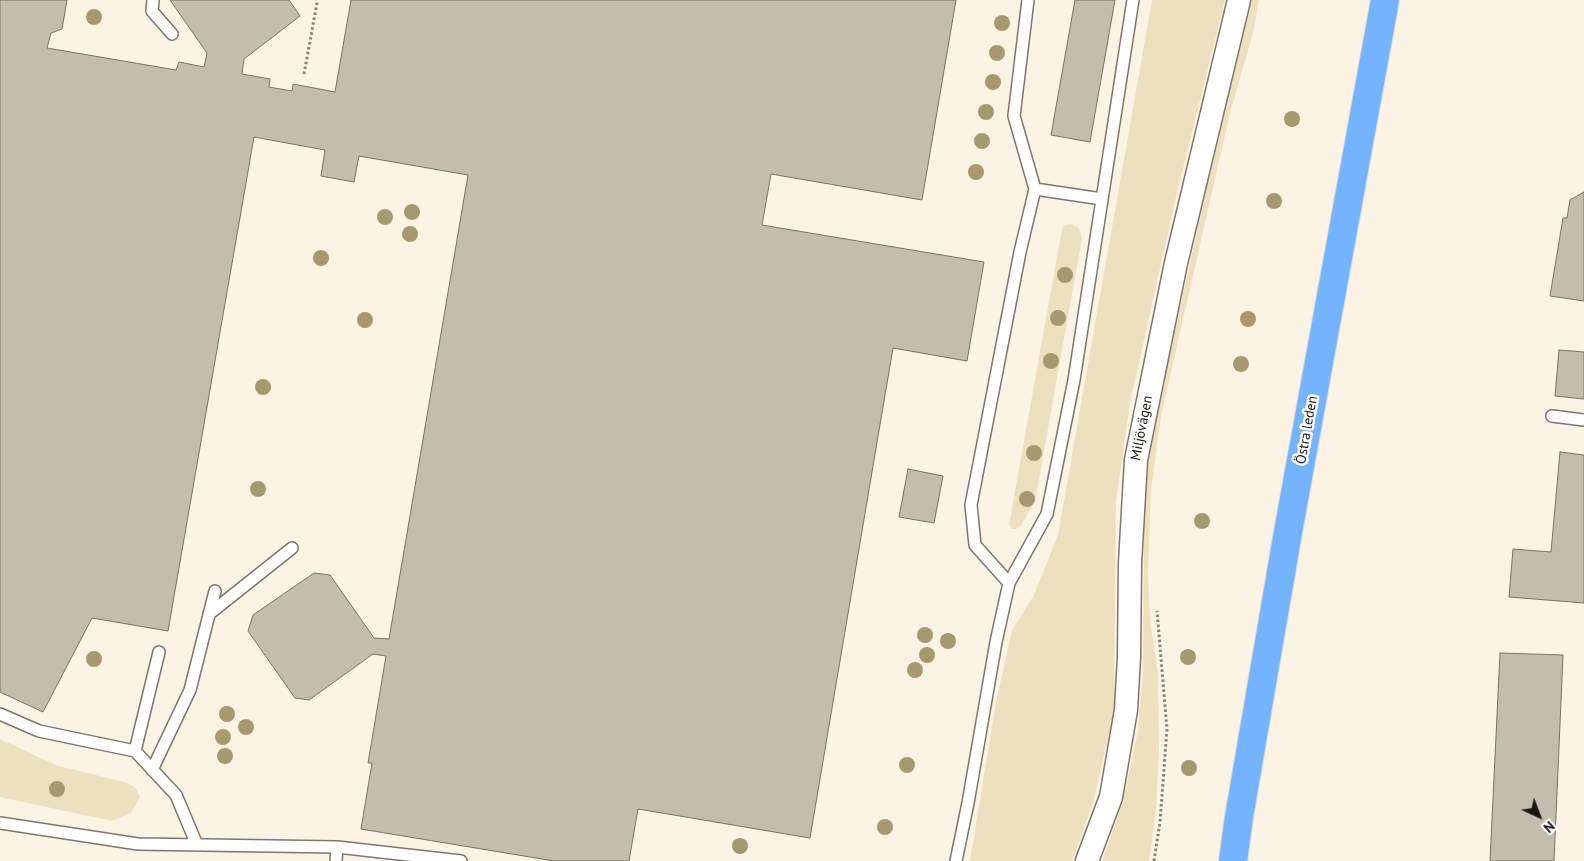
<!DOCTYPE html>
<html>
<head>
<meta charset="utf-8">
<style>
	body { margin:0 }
	#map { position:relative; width:1584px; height:861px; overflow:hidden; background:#fbf4e5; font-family:"PT Sans",sans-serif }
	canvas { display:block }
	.north { position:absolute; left:1514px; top:791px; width:50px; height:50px; -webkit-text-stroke:4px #fff; paint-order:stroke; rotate:137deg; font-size:14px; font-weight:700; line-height:20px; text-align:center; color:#181611 }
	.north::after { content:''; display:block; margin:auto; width:18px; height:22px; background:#181611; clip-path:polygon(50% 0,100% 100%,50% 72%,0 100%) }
</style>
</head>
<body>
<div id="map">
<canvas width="1584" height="861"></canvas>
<div class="north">N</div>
</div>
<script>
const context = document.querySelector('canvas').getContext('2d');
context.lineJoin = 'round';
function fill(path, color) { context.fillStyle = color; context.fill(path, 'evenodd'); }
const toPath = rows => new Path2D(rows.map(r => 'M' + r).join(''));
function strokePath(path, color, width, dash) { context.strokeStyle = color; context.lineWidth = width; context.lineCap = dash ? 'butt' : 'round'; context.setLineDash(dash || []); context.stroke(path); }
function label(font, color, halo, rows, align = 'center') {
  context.font = font + ' "PT Sans",sans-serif'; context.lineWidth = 5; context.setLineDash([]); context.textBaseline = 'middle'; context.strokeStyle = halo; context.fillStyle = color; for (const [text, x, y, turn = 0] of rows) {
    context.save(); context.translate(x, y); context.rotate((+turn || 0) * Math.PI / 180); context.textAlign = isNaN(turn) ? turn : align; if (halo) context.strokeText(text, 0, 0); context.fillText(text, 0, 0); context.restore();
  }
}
fill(toPath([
	[1152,0,1225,0,1176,197,1130,403,1116,501,1114,712,1093,803,1072,861,970,861,996,702,1012,630,1034,595,1058,535],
	[1252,0,1259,0,1253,33,1230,113,1161,416,1151,491,1148,573,1150,621,1158,674,1159,751,1156,810,1149,861,1102,861,1123,802,1138,730,1143,673,1144,489,1155,421,1203,205],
	[1073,224,1079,228,1082,238,1035,501,1021,526,1016,529,1012,529,1009,525,1062,229,1066,225],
	[0,739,58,766,124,782,135,787,140,797,131,813,112,821,0,797]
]), '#eedfbe');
const building = toPath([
	[0,0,67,0,62,29,51,33,47,48,176,70,179,62,204,67,207,53,170,0,289,0,300,16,244,59,242,74,270,79,269,87,292,91,293,84,335,92,351,0,956,0,922,200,771,174,762,225,984,262,967,361,893,348,810,838,638,809,629,861,554,861,361,829,372,763,368,763,386,656,373,654,309,700,295,698,248,631,253,615,314,573,330,575,374,638,389,639,468,175,359,156,354,182,321,176,325,150,254,137,168,631,92,618,43,712,0,692,0,0],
	[1075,0,1115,0,1090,142,1051,135,1075,0],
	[1584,192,1584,301,1550,296,1563,218,1567,218,1570,200,1584,192],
	[1559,350,1584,352,1584,399,1555,396,1559,350],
	[1560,452,1584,455,1584,603,1509,597,1513,549,1551,552,1560,452],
	[908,469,943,476,934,523,899,517,908,469],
	[1500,653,1563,655,1554,861,1490,861,1500,653]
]);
fill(building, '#c3bdae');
strokePath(building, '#787264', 1);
const lane = toPath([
	[153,0,152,11,172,34],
	[1035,189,1102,199],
	[1552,416,1584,420],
	[1009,583,975,545,971,505,1020,252,1035,189,1014,116,1028,0],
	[209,614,292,548],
	[0,714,39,731,135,751,176,795,197,845],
	[135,751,159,652],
	[152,770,190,690,215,591],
	[0,823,138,844,337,847,461,861],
	[336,861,337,847],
	[956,861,968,803,996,642,1009,583,1047,514,1074,380,1133,0]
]);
const street = toPath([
	[1087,861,1111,797,1126,710,1129,657,1130,563,1136,460,1176,263,1239,0]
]);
const highway = toPath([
	[1233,861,1239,817,1288,532,1385,0]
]);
strokePath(lane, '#7d7769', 14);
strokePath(street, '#7d7769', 25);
strokePath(highway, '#dadad9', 30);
strokePath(toPath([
	[304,74,317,3,316,0],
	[1154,861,1160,822,1167,729,1157,611]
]), '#868278', 3, [2.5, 2.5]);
strokePath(lane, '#fff', 11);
strokePath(street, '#fff', 22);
strokePath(highway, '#74b4fe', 28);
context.fillStyle = '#a89870';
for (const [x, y] of [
	[94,17],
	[1002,23],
	[997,53],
	[993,82],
	[986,112],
	[1292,119],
	[982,141],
	[976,172],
	[1274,201],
	[412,212],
	[385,217],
	[410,234],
	[321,258],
	[1065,275],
	[1058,318],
	[1248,319],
	[365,320],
	[1051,361],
	[1241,364],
	[263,387],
	[1034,453],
	[258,489],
	[1027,499],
	[1202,521],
	[925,635],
	[948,641],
	[927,655],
	[1188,657],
	[94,659],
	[915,670],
	[227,714],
	[246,727],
	[223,737],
	[225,756],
	[907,765],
	[1189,768],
	[57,789],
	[885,827],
	[740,846]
]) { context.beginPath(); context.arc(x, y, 8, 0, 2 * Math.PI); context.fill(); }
label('14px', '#181611', '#fff', [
	["Miljövägen",1142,428,-79],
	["Östra leden",1307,430,-80]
]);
</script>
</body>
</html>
